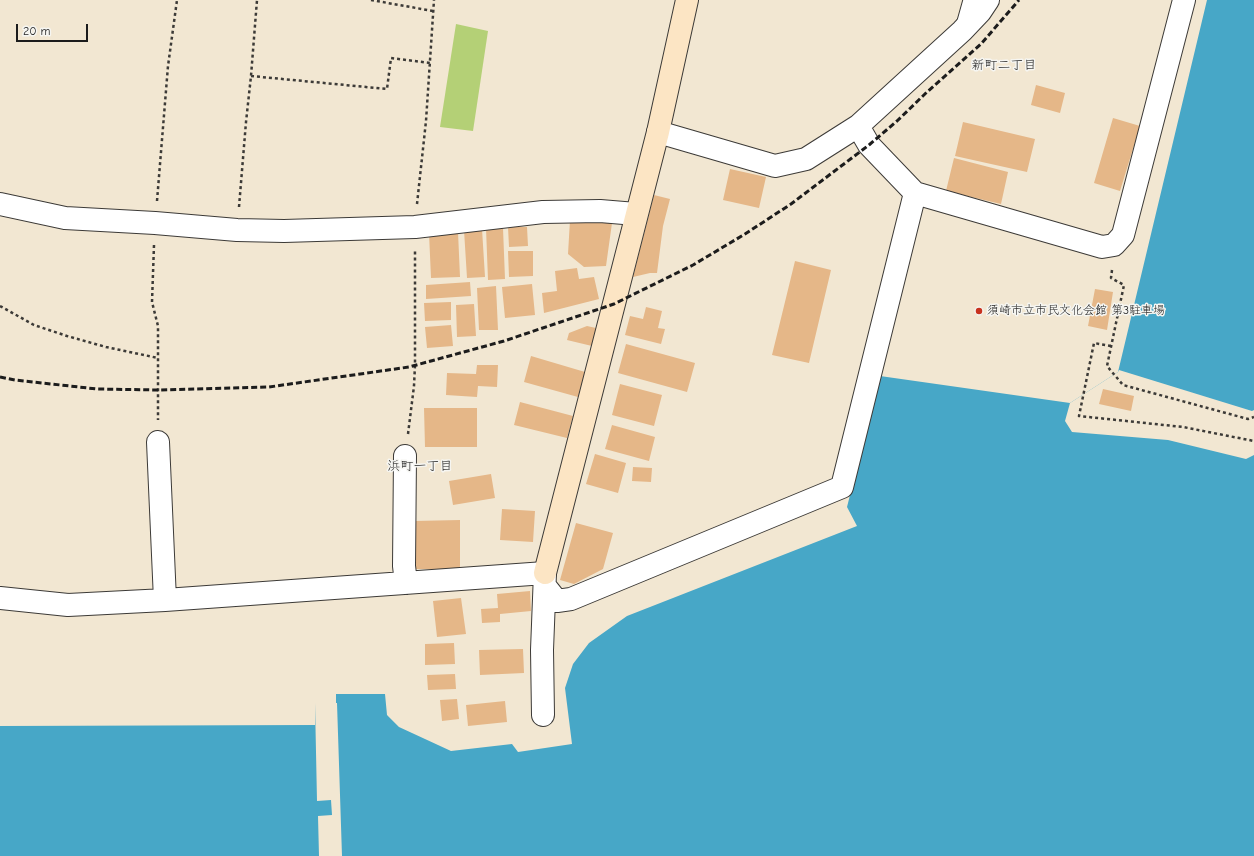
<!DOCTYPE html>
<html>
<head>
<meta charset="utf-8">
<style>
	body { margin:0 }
	#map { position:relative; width:1254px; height:856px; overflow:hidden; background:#f2e7d2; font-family:"Comic Neue",sans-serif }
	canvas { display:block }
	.scale { position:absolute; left:16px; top:24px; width:72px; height:18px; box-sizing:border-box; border:2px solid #1c1c1c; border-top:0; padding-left:5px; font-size:12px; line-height:14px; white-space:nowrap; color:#1c1c1c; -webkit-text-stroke:3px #f6f6f2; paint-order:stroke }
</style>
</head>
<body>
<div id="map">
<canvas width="1254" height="856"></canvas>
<div class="scale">20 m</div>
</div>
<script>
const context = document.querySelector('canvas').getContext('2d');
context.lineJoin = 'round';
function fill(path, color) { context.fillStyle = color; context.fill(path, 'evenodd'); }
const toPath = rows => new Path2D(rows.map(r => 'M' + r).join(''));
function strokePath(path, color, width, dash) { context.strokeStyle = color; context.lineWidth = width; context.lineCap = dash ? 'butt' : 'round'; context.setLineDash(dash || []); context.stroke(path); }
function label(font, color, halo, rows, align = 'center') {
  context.font = font + ' "Comic Neue","Klee One",sans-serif'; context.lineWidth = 3; context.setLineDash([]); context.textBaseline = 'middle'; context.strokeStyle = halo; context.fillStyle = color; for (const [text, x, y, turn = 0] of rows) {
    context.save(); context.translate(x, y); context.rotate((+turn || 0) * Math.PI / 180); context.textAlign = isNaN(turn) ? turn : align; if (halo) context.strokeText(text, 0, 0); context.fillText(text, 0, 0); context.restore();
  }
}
fill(toPath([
	[456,24,488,31,473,131,440,127]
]), '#b4d076');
fill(toPath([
	[1207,0,1254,0,1254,856,0,856,0,726,315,725,315,703,336,703,336,694,385,694,387,715,399,727,451,751,512,744,518,752,572,744,565,688,573,664,589,643,627,616,857,526,847,507,880,376,1070,403,1118,372]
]), '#47a7c7');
fill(toPath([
	[1119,370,1252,411,1254,410,1254,455,1246,459,1168,440,1072,432,1065,421,1070,403,1118,372],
	[315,703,337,703,342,856,319,856,318,816,332,815,331,800,317,801]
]), '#f2e7d2');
fill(toPath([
	[1036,85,1065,93,1060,113,1031,105],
	[1113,118,1140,126,1120,191,1094,183],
	[963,122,1035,139,1027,172,955,156],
	[954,158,1008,172,1001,204,946,191],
	[730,169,766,177,759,208,723,200],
	[654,195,670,199,663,226,657,273,650,273,633,277],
	[570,220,612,223,606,266,584,267,568,254],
	[508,227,527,227,528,246,509,247],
	[486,228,503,228,505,279,488,280],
	[482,229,485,277,467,278,464,230],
	[458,232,460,277,431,278,429,233],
	[508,251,533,251,533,276,509,277],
	[795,261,831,270,809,363,772,355],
	[577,268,579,279,594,277,599,299,544,313,542,293,557,291,555,271],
	[470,282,471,296,426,299,426,285],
	[532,284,535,315,505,318,502,287],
	[496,286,498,330,479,330,477,288],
	[1095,289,1113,292,1107,330,1088,326],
	[451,302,451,320,425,321,424,303],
	[474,304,476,336,457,337,456,305],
	[646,307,662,311,658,328,665,329,661,344,625,335,630,316,643,319],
	[451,325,453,346,427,348,425,327],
	[587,326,596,328,592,346,567,340,569,333],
	[626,344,695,363,687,392,618,373],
	[531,356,585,372,578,397,524,382],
	[477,365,498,365,497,387,478,386,477,397,446,395,447,373,476,374],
	[620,384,662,395,654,426,612,415],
	[1103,389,1134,396,1131,411,1099,404],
	[520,402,573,416,567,438,514,425],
	[424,408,477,408,477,447,425,447],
	[612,425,655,437,649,461,605,449],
	[595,454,626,463,618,493,586,484],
	[633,467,652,468,651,482,632,481],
	[491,474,495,498,453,505,449,481],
	[502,509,535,511,533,542,500,540],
	[460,520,460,569,415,569,414,521],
	[576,523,613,533,603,569,574,584,560,580],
	[530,591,531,611,500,614,500,622,482,623,481,609,498,608,497,594],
	[461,598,466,634,437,637,433,601],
	[454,643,455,664,425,665,425,644],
	[523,649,524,673,480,675,479,650],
	[455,674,456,689,428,690,427,675],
	[457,699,459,719,442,721,440,700],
	[505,701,507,722,468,726,466,705]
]), '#e5b788');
const lane = toPath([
	[963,25,970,0]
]);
const street = toPath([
	[858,126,869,145,915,193,1102,247,1114,245,1123,235,1184,0],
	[658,132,775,166,806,159,858,126,962,31,980,12,988,0],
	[0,204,65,218,155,223,237,230,284,231,415,227,543,212,600,211,636,214],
	[158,442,165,600],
	[405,456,404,566,406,583],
	[545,586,557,601,571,599,842,487,915,193],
	[0,598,68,605,165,600,545,573,542,650,543,715]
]);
const secondary = toPath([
	[545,573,658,132,687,0]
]);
strokePath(lane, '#3c3a37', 15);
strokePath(street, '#3c3a37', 24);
strokePath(secondary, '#3c3a37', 24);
strokePath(toPath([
	[371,0,433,11],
	[251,76,387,89,391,58,430,63],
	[157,201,168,66,177,0],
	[417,204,426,121,434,0],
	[239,207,246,122,251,76,257,0],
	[154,245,152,302,158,326,158,420],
	[1112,270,1111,278,1124,285,1107,366,1123,385,1248,419,1254,417],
	[0,306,34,325,67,336,106,347,158,358],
	[1111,346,1094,343,1079,416,1183,427,1254,441],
	[408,434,414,386,415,365,415,251]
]), '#3c3a37', 2.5, [3, 3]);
strokePath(lane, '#fff', 13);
strokePath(street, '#fff', 22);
strokePath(secondary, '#fce5c4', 22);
strokePath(toPath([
	[0,377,15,380,97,389,158,390,269,387,409,367,504,341,614,304,693,265,745,234,791,204,869,145,897,121,927,92,981,44,1019,0]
]), '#1c1c1c', 3, [6, 3]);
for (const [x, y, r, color] of [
	[979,311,4,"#c8321e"]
]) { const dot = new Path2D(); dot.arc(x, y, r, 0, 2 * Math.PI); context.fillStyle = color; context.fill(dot); strokePath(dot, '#f6f6f2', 1.5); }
label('12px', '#1c1c1c', '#f6f6f2', [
	["須崎市立市民文化会館 第3駐車場",987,311]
], 'left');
label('13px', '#1c1c1c', '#f6f6f2', [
	["新町二丁目",1004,65],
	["浜町一丁目",420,466]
]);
</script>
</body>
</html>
